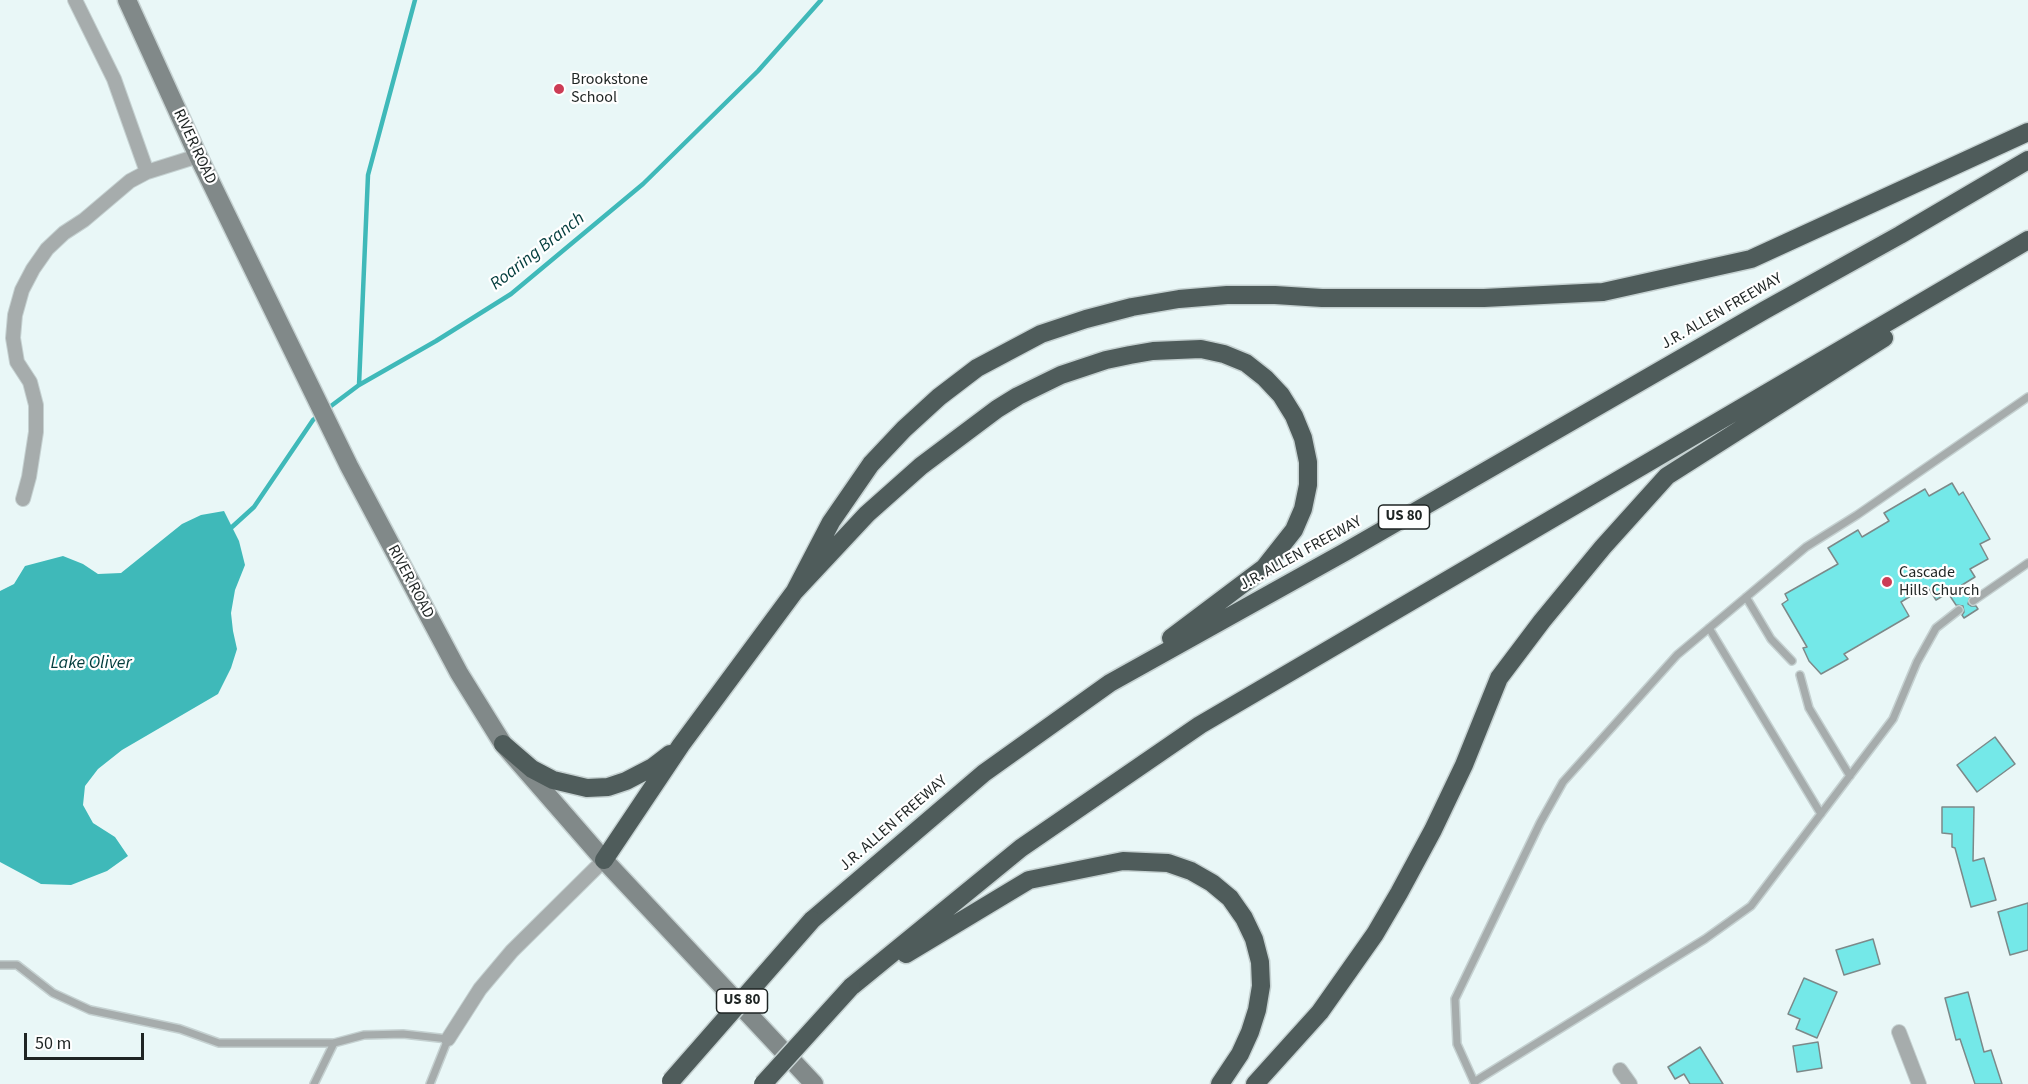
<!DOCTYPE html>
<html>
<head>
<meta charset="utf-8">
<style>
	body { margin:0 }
	#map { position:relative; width:2028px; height:1084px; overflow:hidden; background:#e9f7f7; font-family:"Source Sans 3",sans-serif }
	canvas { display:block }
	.scale { position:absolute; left:24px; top:1033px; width:120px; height:27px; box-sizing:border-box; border:3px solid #1f2524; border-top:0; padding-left:8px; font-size:18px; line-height:21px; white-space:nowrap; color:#1f2524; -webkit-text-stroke:4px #fff; paint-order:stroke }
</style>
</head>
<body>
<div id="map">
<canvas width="2028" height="1084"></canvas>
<div class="scale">50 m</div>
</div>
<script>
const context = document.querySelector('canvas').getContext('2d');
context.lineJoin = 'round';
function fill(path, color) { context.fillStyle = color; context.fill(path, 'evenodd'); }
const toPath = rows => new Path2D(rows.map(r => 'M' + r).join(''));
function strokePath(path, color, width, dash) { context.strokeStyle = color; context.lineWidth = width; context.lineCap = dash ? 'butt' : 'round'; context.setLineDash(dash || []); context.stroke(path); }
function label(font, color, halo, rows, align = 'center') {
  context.font = font + ' "Source Sans 3",sans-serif'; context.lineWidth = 4.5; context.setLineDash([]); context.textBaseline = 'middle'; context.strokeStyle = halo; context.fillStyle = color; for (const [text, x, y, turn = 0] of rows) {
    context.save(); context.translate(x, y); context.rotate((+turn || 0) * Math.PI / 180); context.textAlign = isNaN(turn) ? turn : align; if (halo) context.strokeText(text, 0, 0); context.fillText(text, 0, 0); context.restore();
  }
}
fill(toPath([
	[224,511,239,541,245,565,235,590,231,613,233,631,237,649,231,668,218,694,122,750,98,769,85,786,83,805,93,823,115,837,128,856,107,871,71,885,41,884,0,862,0,591,14,584,25,566,63,556,83,564,98,574,121,573,182,524,201,515]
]), '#3fb9b9');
strokePath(toPath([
	[359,385,368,175,415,0],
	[327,409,359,385,436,341,511,294,643,184,758,71,821,0],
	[232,527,254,507,313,420,318,416]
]), '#3fb9b9', 4.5);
const building = toPath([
	[1952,483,1959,495,1963,492,1990,539,1980,544,1988,559,1970,569,1975,577,1962,585,1970,597,1968,604,1971,606,1976,606,1978,609,1964,618,1962,615,1964,612,1963,606,1956,605,1948,593,1936,600,1927,586,1901,602,1909,616,1844,654,1848,659,1821,674,1809,661,1803,648,1807,647,1782,604,1788,600,1785,594,1838,564,1828,548,1858,530,1862,537,1889,521,1884,513,1925,489,1929,496,1952,483],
	[1995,737,2015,764,1977,792,1957,765,1995,737],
	[1942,807,1974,807,1973,861,1984,858,1996,900,1971,907,1955,848,1952,847,1952,834,1942,833,1942,807],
	[2028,903,2028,950,2010,955,1998,912,2028,903],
	[1873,939,1880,964,1844,975,1836,950,1873,939],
	[1804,978,1837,992,1817,1038,1796,1029,1800,1019,1788,1014,1804,978],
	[1968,992,1984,1052,1991,1050,2002,1084,1975,1084,1960,1039,1956,1040,1945,998,1968,992],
	[1818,1042,1822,1068,1797,1072,1793,1046,1818,1042],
	[1700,1047,1723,1084,1690,1084,1684,1074,1675,1079,1668,1067,1700,1047]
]);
fill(building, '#74e8e8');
strokePath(building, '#7c8989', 1.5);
const service = toPath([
	[1746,597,1771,639,1792,661],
	[1973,601,2028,563],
	[1709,628,1821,814],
	[1800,675,1809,708,1850,776],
	[0,965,17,965,53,993,90,1010,180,1029,219,1043,334,1043,364,1035,403,1034,448,1039,430,1084],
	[1474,1082,1705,939,1751,906,1893,719,1917,662,1936,628,1959,610],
	[314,1084,334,1043],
	[1475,1084,1457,1044,1455,999,1540,823,1563,782,1677,655,1806,547,1857,515,2028,397]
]);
const minor = toPath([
	[75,0,114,79,147,172],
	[23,499,29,477,36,432,36,405,30,382,17,362,13,338,15,315,22,290,33,269,47,249,64,233,84,220,130,181,147,172,198,156],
	[1899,1032,1919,1084],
	[448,1039,480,989,512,951,604,860],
	[1620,1070,1630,1084]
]);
const secondary = toPath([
	[127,0,198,156,349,466,459,673,503,744,604,860,814,1084]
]);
const motorway = toPath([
	[795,591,831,522,871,464,904,429,939,397,977,368,1041,334,1086,319,1132,307,1179,299,1227,295,1275,295,1322,298,1484,298,1603,292,1751,259,2028,132],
	[503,744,532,769,553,780,587,788,608,787,626,781,653,767,670,754],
	[604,860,681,745,795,591,867,514,921,466,997,409,1018,396,1061,375,1106,360,1130,355,1153,351,1201,349,1224,354,1246,363,1265,378,1281,395,1294,416,1303,438,1308,462,1308,485,1303,509,1294,530,1264,568,1171,638],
	[812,920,984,773,1110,683,1345,552,1765,310,1900,235,2028,160],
	[906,954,1029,880,1123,861,1168,863,1191,871,1212,883,1230,898,1244,918,1254,939,1260,962,1261,986,1257,1010,1250,1032,1240,1054,1220,1084],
	[851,987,1021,848,1200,725,2028,240],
	[1255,1084,1320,1012,1375,934,1399,893,1433,830,1464,765,1499,678,1542,621,1603,547,1667,476,1884,338]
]);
strokePath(service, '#c5d1d1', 10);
strokePath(minor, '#c5d1d1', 16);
strokePath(secondary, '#c5d1d1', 21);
strokePath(motorway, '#c5d1d1', 21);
strokePath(service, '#a6acac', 7);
strokePath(minor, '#a6acac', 14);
strokePath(secondary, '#818989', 18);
strokePath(motorway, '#4f5c5b', 18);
const motorwayBridge = toPath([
	[671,1081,812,920],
	[763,1084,851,987]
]);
strokePath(motorwayBridge, '#c5d1d1', 21, []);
strokePath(motorwayBridge, '#4f5c5b', 18);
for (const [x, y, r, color] of [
	[559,89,6,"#cc3c55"],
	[1887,582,6,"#cc3c55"]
]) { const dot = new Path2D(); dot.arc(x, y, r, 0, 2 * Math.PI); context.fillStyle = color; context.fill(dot); strokePath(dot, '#fff', 2); }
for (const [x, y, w] of [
	[1404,517,51],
	[742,1001,51]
]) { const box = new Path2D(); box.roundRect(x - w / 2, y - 12, w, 24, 4.5); context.fillStyle = '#fff'; context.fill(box); strokePath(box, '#1f2524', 1.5); }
label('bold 15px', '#1f2524', null, [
	["US 80",1404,517],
	["US 80",742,1001]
]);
label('16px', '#1f2524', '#fff', [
	["Brookstone",571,80],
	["School",571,98],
	["Cascade",1899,573],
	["Hills Church",1899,591]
], 'left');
label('16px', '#1f2524', '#fff', [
	["RIVER ROAD",194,147,65],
	["J.R. ALLEN FREEWAY",1722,312,-30],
	["J.R. ALLEN FREEWAY",1301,554,-29],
	["RIVER ROAD",410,582,62],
	["J.R. ALLEN FREEWAY",894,824,-41]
]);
label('italic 18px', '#023c3c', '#fff', [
	["Roaring Branch",538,252,-38],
	["Lake Oliver",91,664]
]);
</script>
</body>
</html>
